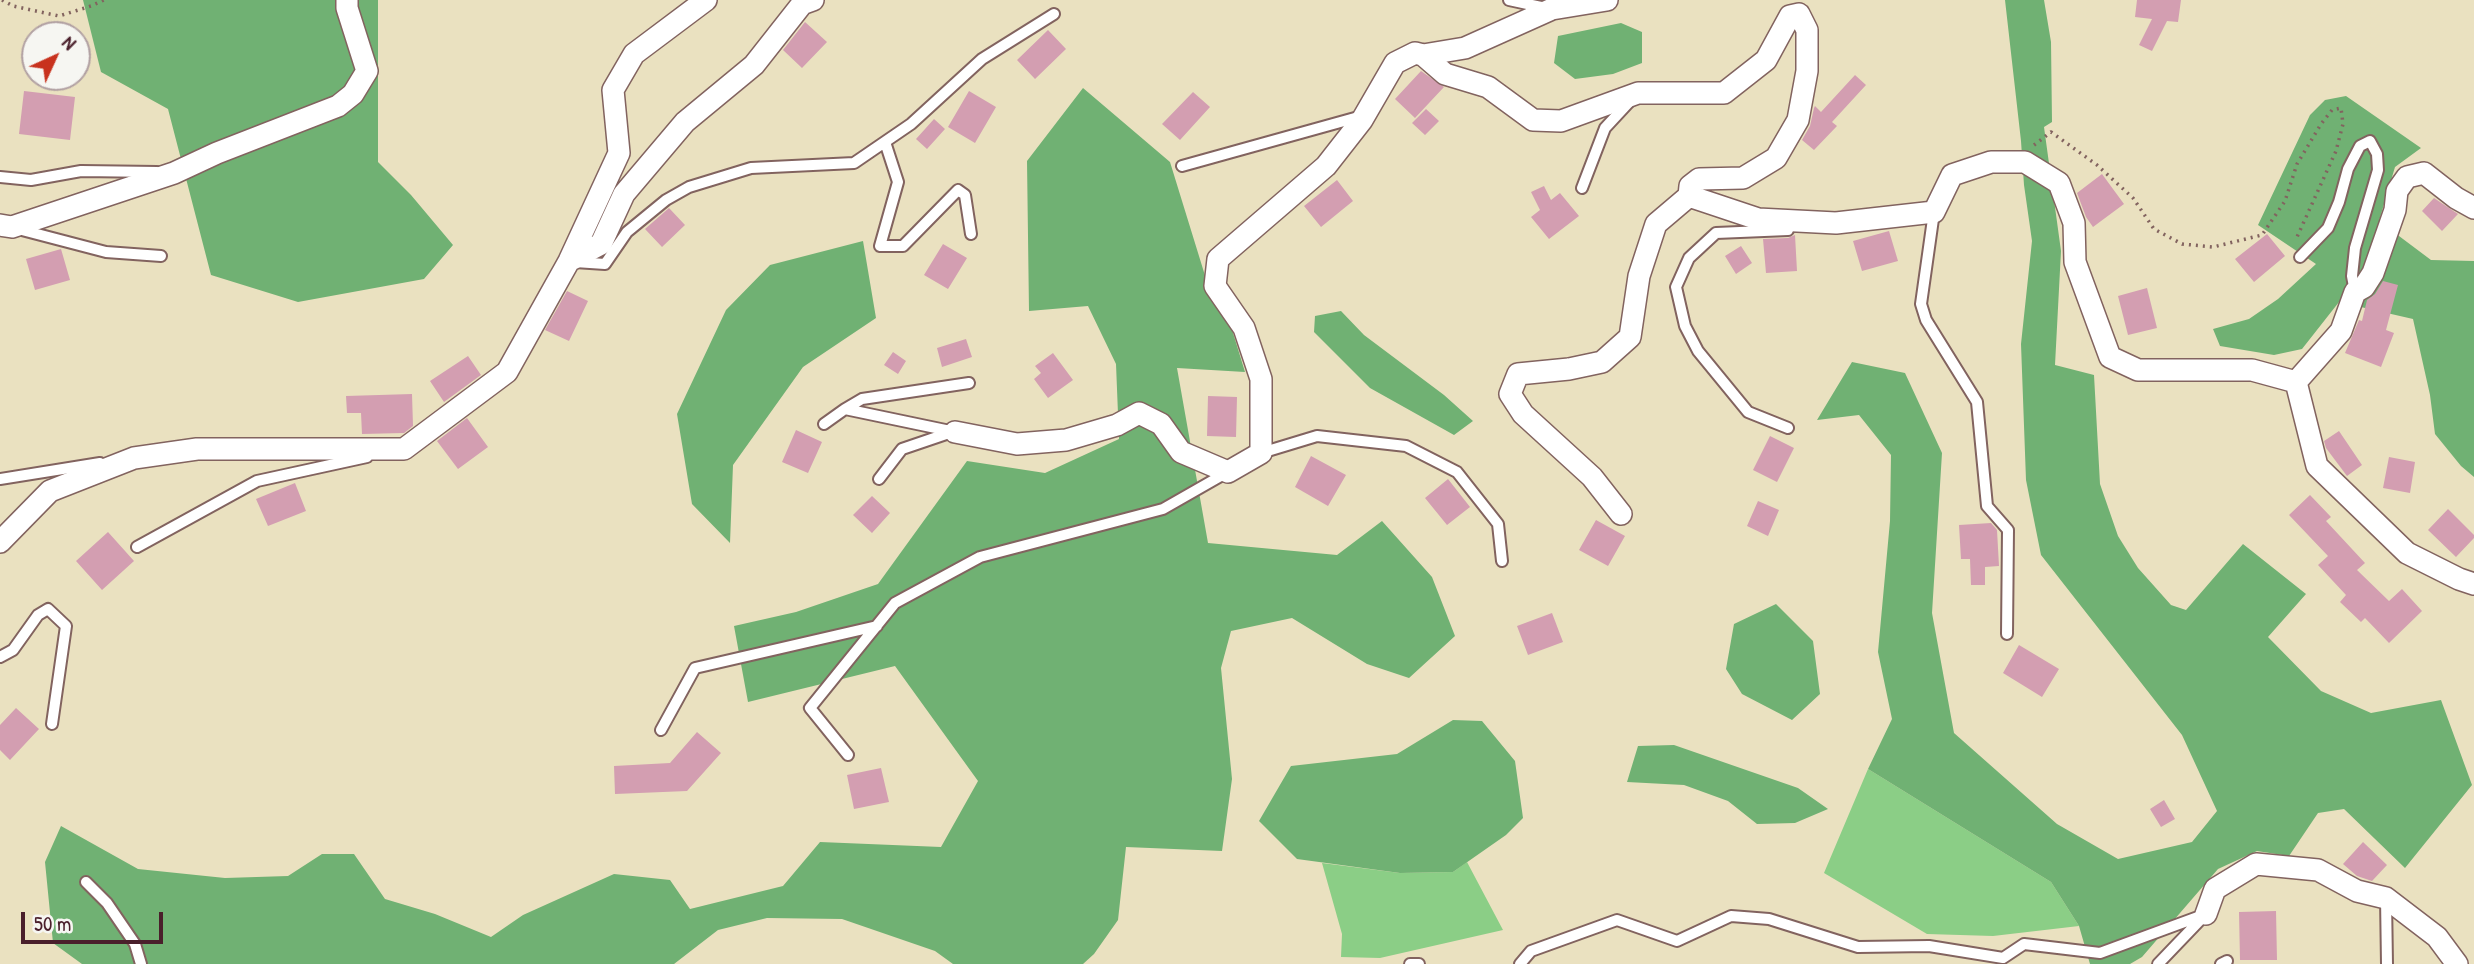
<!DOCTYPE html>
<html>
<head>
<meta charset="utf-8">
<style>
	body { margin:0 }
	#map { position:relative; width:2474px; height:964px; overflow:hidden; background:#eae1c0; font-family:"Patrick Hand",sans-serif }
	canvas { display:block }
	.north { position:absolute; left:21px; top:21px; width:70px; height:70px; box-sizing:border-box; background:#f6f6f2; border:2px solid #b1a0a2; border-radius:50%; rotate:45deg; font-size:19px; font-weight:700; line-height:28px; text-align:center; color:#4a1f2b }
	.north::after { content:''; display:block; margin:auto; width:24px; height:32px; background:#c8321e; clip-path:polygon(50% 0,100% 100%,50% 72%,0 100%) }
	.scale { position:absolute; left:21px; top:912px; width:142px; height:32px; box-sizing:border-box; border:4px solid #4a1f2b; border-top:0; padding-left:9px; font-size:21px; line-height:24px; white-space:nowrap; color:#4a1f2b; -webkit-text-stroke:5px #f6f6f2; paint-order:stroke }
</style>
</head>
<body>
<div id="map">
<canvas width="2474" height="964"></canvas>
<div class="north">N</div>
<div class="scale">50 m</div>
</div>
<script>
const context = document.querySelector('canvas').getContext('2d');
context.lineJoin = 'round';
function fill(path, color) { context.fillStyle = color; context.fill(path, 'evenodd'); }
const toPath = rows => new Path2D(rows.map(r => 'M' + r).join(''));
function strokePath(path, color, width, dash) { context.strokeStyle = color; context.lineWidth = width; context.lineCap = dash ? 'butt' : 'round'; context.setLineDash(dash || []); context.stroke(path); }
fill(toPath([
	[1868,769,2051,882,2079,926,1993,936,1927,934,1824,873],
	[1467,862,1503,930,1380,958,1341,957,1342,934,1322,863,1400,873,1453,872]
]), '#8bce86');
fill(toPath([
	[83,0,378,0,378,162,411,195,453,245,424,279,298,302,211,275,168,109,101,72],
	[2005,0,2044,0,2051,42,2052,122,2044,127,2061,251,2055,365,2094,375,2100,484,2118,536,2138,568,2171,605,2186,610,2243,544,2306,594,2268,637,2321,691,2371,713,2441,700,2472,785,2405,868,2344,809,2318,813,2289,856,2257,851,2218,869,2142,957,2130,964,2090,964,2079,926,2051,882,1868,769,1892,719,1878,652,1890,521,1891,455,1859,415,1817,420,1852,362,1905,373,1942,453,1932,613,1954,733,2057,824,2118,859,2192,842,2217,811,2182,735,2041,555,2026,480,2021,344,2032,241,2024,185,2021,141],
	[1621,23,1642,32,1642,63,1613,74,1575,79,1554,63,1558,36],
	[1083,88,1170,162,1211,295,1230,323,1245,372,1177,368,1208,543,1337,555,1382,521,1432,577,1455,636,1409,678,1367,664,1292,618,1231,631,1221,668,1232,779,1222,851,1126,847,1118,920,1094,954,1083,964,953,964,935,951,842,919,767,918,718,930,674,964,82,964,53,943,45,862,61,826,138,869,225,878,288,876,322,854,354,854,385,899,435,914,491,937,523,915,614,874,670,880,690,909,783,886,820,842,941,847,978,781,895,666,748,702,734,626,796,612,878,584,967,461,1045,473,1119,439,1116,364,1088,306,1029,311,1027,161],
	[2346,96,2421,148,2395,167,2379,221,2431,260,2474,261,2474,477,2461,466,2435,434,2430,395,2413,319,2339,302,2302,349,2274,355,2220,346,2213,329,2249,319,2278,299,2316,264,2258,225,2310,115,2325,100],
	[863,241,876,318,803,367,733,465,730,543,692,504,677,414,726,310,770,265],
	[1341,311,1364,335,1444,395,1473,421,1454,435,1370,388,1314,332,1315,316],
	[1776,604,1813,641,1820,694,1792,720,1742,694,1726,669,1734,624],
	[1453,720,1482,721,1515,761,1523,818,1506,835,1453,872,1400,873,1297,859,1259,821,1291,766,1397,754],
	[1674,745,1798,788,1828,809,1795,823,1757,824,1728,801,1684,785,1627,782,1638,746]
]), '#70b173');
fill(toPath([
	[2137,0,2181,0,2178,22,2167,21,2152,51,2139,45,2152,19,2135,17],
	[805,22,827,42,802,68,783,50],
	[1048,30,1066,49,1035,79,1017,60],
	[1421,71,1444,87,1415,118,1395,99],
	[1855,75,1866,85,1832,122,1837,126,1814,150,1802,140,1810,126,1814,108,1815,106,1821,112],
	[24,91,75,97,70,140,19,134],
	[969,91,996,107,975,143,948,127],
	[1193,92,1210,107,1180,140,1162,124],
	[1426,109,1439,121,1425,135,1412,123],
	[934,119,945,129,927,149,916,139],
	[2102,174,2124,204,2093,227,2086,217,2077,193],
	[1337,180,1353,201,1321,227,1304,206],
	[1544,186,1551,200,1560,193,1579,216,1549,239,1531,217,1540,210,1531,192],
	[2434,198,2458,214,2442,231,2422,211],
	[669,208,685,225,662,247,645,229],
	[1889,231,1898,261,1862,271,1853,241],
	[2267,234,2285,256,2254,282,2235,259],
	[1795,235,1797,271,1766,273,1763,239,1788,238],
	[943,244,967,258,948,289,924,275],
	[1741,246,1752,263,1736,274,1725,256],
	[61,249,70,280,35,290,26,259],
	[2383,281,2398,285,2386,330,2394,333,2381,367,2345,353,2359,320,2362,321,2367,300,2375,294],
	[2147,288,2157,328,2128,335,2118,296],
	[567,291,588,301,569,341,545,330],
	[966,339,972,357,942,367,937,348],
	[893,352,906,361,898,374,884,365],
	[1053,353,1073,380,1048,398,1034,379,1041,373,1035,366],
	[468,356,481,375,444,402,430,381],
	[412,394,413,426,404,433,362,434,361,413,347,413,346,396],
	[1208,396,1237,397,1236,437,1207,436],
	[467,418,488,447,458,469,437,441],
	[796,430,822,442,808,473,782,462],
	[2339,431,2362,465,2347,476,2326,448,2324,441],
	[1770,436,1794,448,1777,482,1753,470],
	[1311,456,1346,475,1328,506,1295,487],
	[2389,457,2415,462,2410,493,2383,488],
	[1448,479,1470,507,1447,525,1425,498],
	[295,483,306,511,268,526,256,499],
	[2310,495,2331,517,2326,521,2365,563,2357,570,2389,601,2402,589,2422,611,2389,643,2365,618,2361,622,2340,602,2346,595,2318,565,2328,556,2289,515],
	[872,496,890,513,872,533,853,515],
	[1758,501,1779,510,1768,536,1747,526],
	[2448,509,2474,535,2474,538,2456,557,2428,530],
	[1596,520,1625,536,1608,566,1579,550],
	[1991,523,1997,530,1999,566,1985,567,1985,585,1971,585,1970,559,1961,559,1959,525],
	[108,532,134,561,102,590,76,561],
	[1552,613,1563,642,1528,655,1517,626],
	[2019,645,2059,669,2042,697,2003,673],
	[16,708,39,729,10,760,0,750,0,725],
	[697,732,721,753,687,791,615,794,614,766,670,763],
	[881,768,889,802,854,809,847,775],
	[2164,800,2175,819,2161,827,2150,809],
	[2363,842,2387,865,2372,881,2357,876,2343,864],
	[2276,911,2277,960,2240,960,2239,912]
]), '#d39eb1');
const service = toPath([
	[1509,0,1546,8],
	[885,142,898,182,880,246,903,246,958,190,965,195,971,234],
	[1182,166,1362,116],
	[0,177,31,180,81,171,157,172],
	[1582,188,1605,128,1631,100],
	[1934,212,1921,304,1926,320,1977,402,1987,506,2008,530,2007,634],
	[18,229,106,252,161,256],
	[1788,230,1716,233,1689,258,1676,287,1685,326,1698,351,1748,412,1788,428],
	[2300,257,2328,228,2339,202,2348,169,2360,146,2370,141,2377,154,2378,170,2355,248,2352,276,2355,292],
	[575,262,605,264,627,232,666,200,689,187,751,168,854,163,911,124,982,59,1054,14],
	[824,424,845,409],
	[955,432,845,409,862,399,969,383],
	[1261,453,1317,436,1406,446,1457,472,1498,524,1502,561],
	[0,479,100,463],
	[879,479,902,449,952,432],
	[137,547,257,481,367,457],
	[0,657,13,650,38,615,48,609,66,626,52,724],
	[661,730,695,668,877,626],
	[848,755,810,708,895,603,980,557,1163,509,1226,473],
	[86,882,107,903,135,944,141,964],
	[2386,898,2387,964],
	[1410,964,1419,964],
	[1520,964,1531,951,1617,920,1677,941,1731,916,1769,919,1858,947,1929,946,2003,958,2024,944,2100,953,2206,914],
	[2158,964,2204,916],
	[2221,964,2227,961]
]);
const minor = toPath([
	[1423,55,1465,48,1552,9,1607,0],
	[0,225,12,227,174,173,217,153,338,106,353,94,367,71,347,8,347,0],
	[569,261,601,244,624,194,685,122,754,65,802,4,813,0],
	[2296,382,2341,331,2355,292,2364,287,2373,273,2395,210,2397,191,2407,177,2424,173,2456,198,2474,208],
	[955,432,1017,444,1066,440,1117,425,1139,413,1161,424,1181,452,1228,472,1261,453,1261,379,1244,328,1215,286,1218,259,1326,166,1362,120,1395,63,1415,53,1423,55,1445,74,1488,87,1533,120,1561,121,1638,93,1724,93,1766,60,1790,16,1799,14,1807,30,1807,71,1798,120,1776,158,1743,178,1699,179,1690,186,1689,196,1758,219,1836,223,1934,212,1952,175,1991,162,2025,162,2059,183,2074,223,2075,262,2110,357,2138,370,2252,370,2296,382,2317,466,2407,553,2459,579,2474,584],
	[1621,514,1592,477,1523,414,1510,394,1518,374,1569,369,1602,362,1630,337,1639,276,1656,224,1689,196],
	[0,542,50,491,134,458,197,449,404,449,507,372,569,261,619,153,613,90,634,54,706,0],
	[2206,914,2215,889,2256,864,2318,870,2357,891,2386,898,2437,937,2457,964]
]);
strokePath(service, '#82635f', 14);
strokePath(minor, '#82635f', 24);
strokePath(toPath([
	[2,0,13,6,59,16,91,6,104,0],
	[2034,145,2051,132,2097,165,2133,198,2154,229,2182,244,2213,247,2262,235,2285,201,2297,164,2321,124,2332,110,2341,108,2343,124,2336,151,2297,237]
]), '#82635f', 3.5, [2, 5]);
strokePath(service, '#fff', 10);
strokePath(minor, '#fff', 21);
</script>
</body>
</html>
